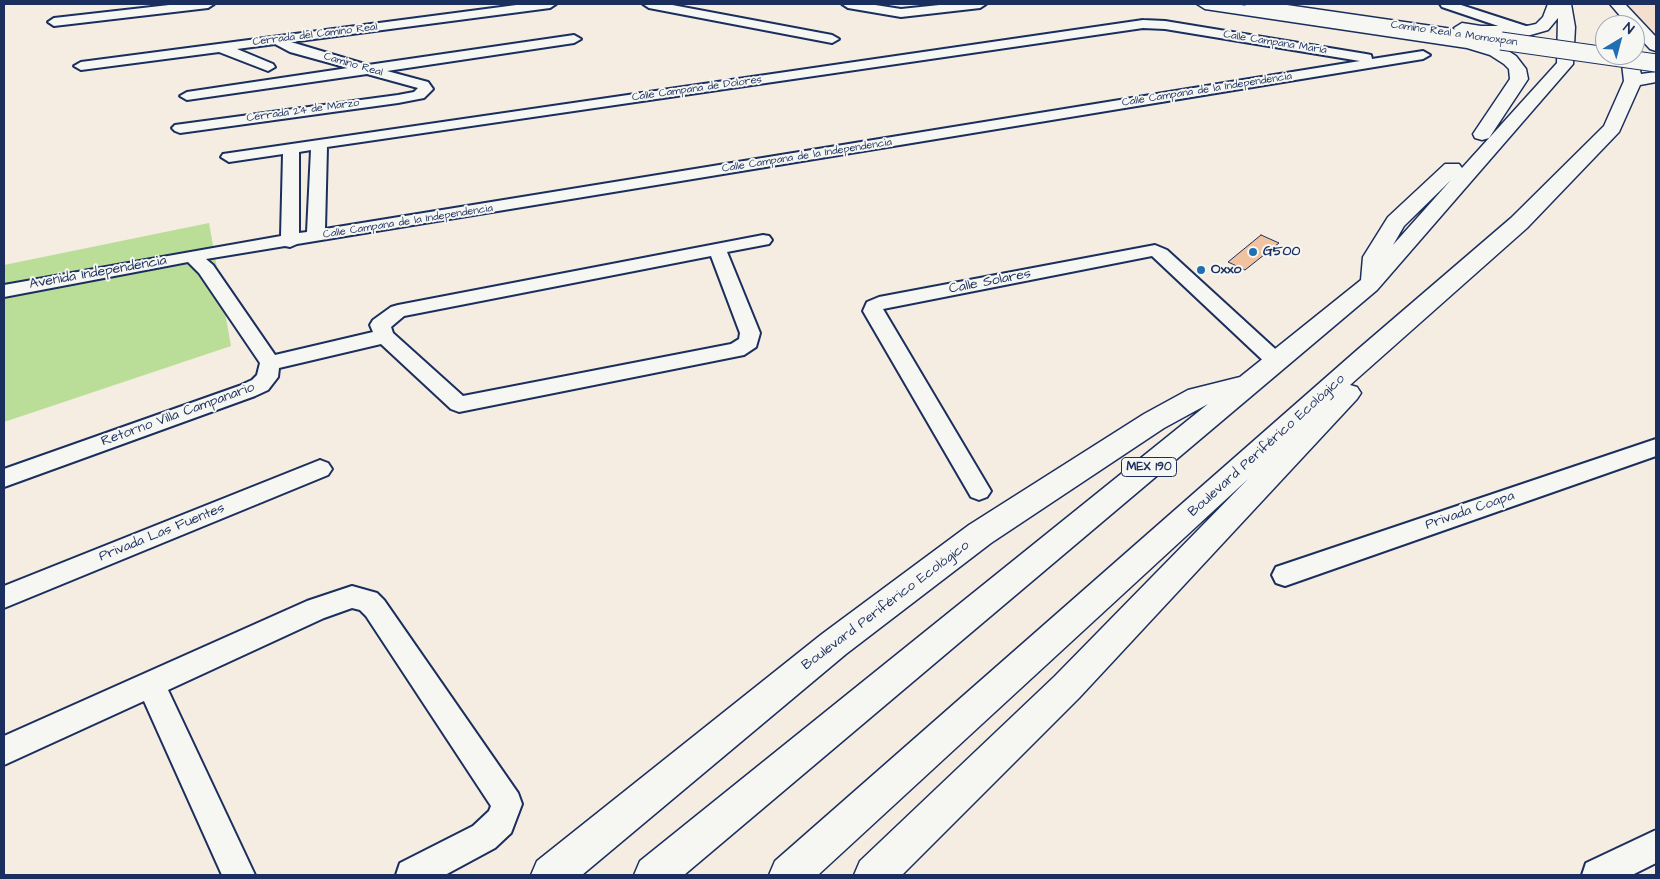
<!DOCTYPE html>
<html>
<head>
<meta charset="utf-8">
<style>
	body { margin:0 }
	#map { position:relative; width:1660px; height:879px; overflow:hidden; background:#f5ece2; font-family:"Architects Daughter",sans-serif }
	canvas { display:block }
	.frame { position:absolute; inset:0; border:5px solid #1b2f5e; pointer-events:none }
	.north { position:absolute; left:1595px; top:15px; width:50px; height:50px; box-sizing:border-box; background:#f6f6f2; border:1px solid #9ea6b7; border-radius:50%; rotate:37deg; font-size:14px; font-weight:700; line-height:20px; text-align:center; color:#1b2f5e }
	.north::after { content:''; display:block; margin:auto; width:18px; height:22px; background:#1f6fb2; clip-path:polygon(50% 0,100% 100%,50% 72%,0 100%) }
</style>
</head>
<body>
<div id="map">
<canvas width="1660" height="879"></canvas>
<div class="frame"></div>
<div class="north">N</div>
</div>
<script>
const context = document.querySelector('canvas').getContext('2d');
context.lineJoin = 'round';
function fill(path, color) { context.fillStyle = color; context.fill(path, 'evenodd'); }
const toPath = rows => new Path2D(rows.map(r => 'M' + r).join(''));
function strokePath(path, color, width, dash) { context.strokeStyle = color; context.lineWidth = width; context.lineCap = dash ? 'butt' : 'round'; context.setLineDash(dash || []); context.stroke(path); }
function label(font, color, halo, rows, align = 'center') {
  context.font = font + ' "Architects Daughter",sans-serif'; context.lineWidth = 4; context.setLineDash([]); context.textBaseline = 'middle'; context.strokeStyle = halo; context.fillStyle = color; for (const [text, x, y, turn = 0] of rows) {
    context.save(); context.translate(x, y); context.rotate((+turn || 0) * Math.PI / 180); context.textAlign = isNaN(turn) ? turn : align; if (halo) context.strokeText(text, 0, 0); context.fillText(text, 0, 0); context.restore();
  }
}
fill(toPath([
	[1619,4,1656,4,1656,41,1634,14]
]), '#f4dfce');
fill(toPath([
	[209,223,231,346,4,422,4,265]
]), '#bade98');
const building = toPath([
	[1261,235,1279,243,1245,270,1228,262,1261,235]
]);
fill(building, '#f1c2a0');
strokePath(building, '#1b2f5e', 1);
const minor = toPath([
	[178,4,214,4,208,8,54,26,48,22,54,18,178,4],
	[524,4,556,4,550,8,291,42,368,65,574,35,581,39,574,43,387,71,428,82,433,89,424,98,398,103,180,133,175,131,172,128,175,125,398,95,414,92,418,88,367,74,187,100,180,96,187,92,348,68,290,52,275,44,237,49,273,64,275,67,268,71,219,52,81,70,74,66,81,62,524,4],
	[643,4,667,4,832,35,839,39,832,43,649,8,643,4],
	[842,4,869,4,901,9,949,4,986,4,980,8,901,17,848,8,842,4],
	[1440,4,1458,4,1532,28,1534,31,1532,34,1522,34,1442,7,1440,4],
	[1143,20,1165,21,1366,54,1371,55,1372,59,1423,51,1430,55,1423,59,297,244,290,247,285,246,206,259,213,265,275,355,373,332,370,325,373,320,391,307,398,305,763,235,769,236,772,240,769,244,727,252,760,333,756,347,744,355,459,412,451,409,381,344,279,368,278,377,268,390,255,396,4,487,4,469,239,386,252,380,257,375,260,363,199,273,188,262,4,297,4,285,281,236,283,154,229,162,221,157,223,154,1143,20],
	[1143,28,1165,29,1360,61,325,229,327,147,1143,28],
	[311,150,307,232,299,233,299,152,311,150],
	[711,256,740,333,739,339,731,344,463,396,393,333,391,327,404,316,711,256],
	[1155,245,1167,250,1284,357,1287,362,1284,367,1277,369,1270,367,1152,256,883,309,991,491,987,497,979,500,971,497,863,311,867,302,879,297,1155,245],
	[1656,439,1656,456,1285,586,1276,583,1272,575,1276,567,1656,439],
	[320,460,328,463,332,469,328,475,4,608,4,586,320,460],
	[352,586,377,593,384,600,518,793,522,804,511,833,495,848,445,875,396,875,400,863,473,826,489,811,491,806,366,616,360,610,352,608,324,618,168,690,255,875,222,875,144,701,4,765,4,736,307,601,352,586],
	[1656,830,1656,863,1632,875,1582,875,1586,863,1656,830]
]);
const tertiary = toPath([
	[1243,4,1280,4,1501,36,1509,41,1501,46,1251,9,1243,4]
]);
const trunk = toPath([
	[1197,4,1234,4,1469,38,1502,47,1516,56,1526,69,1528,79,1489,138,1482,140,1475,138,1473,134,1510,79,1509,69,1504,64,1490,55,1467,48,1205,9,1197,4],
	[1548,4,1571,4,1575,27,1573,64,1377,290,684,875,634,875,640,861,1208,404,1164,428,991,543,846,654,582,875,531,875,537,861,822,634,969,525,1144,414,1188,390,1240,377,1361,280,1363,257,1388,217,1445,164,1459,164,1462,168,1557,63,1558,18,1548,30,1527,36,1481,36,1456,31,1454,28,1462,23,1481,26,1527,26,1536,24,1543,17,1548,4],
	[1451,180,1393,245,1404,226,1451,180],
	[1610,4,1625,4,1656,37,1656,51,1650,49,1635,33,1635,25,1628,25,1610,4],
	[1635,52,1641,74,1656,72,1656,82,1640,85,1619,132,1527,228,1350,385,1357,387,1361,393,1357,399,1079,698,902,875,854,875,860,861,1055,676,1248,479,818,875,769,875,775,861,1356,351,1511,218,1604,126,1624,81,1621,55,1635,55,1635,52]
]);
strokePath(minor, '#1b2f5e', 4);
strokePath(tertiary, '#1b2f5e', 3);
strokePath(trunk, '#1b2f5e', 3);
fill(minor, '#f6f6f2');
fill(tertiary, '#f6f6f2');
fill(trunk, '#f6f6f2');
const tertiaryBridge = toPath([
	[1501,41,1656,63]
]);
strokePath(tertiaryBridge, '#1b2f5e', 19, []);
strokePath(tertiaryBridge, '#f6f6f2', 17);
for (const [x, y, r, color] of [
	[1253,252,5,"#1f6fb2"],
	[1201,270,5,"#1f6fb2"]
]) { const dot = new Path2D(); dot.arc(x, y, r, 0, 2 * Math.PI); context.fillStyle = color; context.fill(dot); strokePath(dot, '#f6f6f2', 2); }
label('11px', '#1b2f5e', '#f6f6f2', [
	["Camino Real a Momoxpan",1454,34,8],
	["Cerrada del Camino Real",315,35,-7],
	["Calle Campana María",1275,43,9],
	["Camino Real",353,65,16],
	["Calle Campana de Dolores",697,89,-8],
	["Calle Campana de la Independencia",1207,90,-9],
	["Cerrada 24 de Marzo",303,111,-8],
	["Calle Campana de la Independencia",807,156,-9],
	["Calle Campana de la Independencia",408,222,-9]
]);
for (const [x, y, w] of [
	[1149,467,55]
]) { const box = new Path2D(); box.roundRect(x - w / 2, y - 9.5, w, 19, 4); context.fillStyle = '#f6f6f2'; context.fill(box); strokePath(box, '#1b2f5e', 1); }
label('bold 12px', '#1b2f5e', null, [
	["MEX 190",1149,467]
]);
label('bold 14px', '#1b2f5e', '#f6f6f2', [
	["G500",1263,252],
	["Oxxo",1211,270]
], 'left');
label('14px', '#1b2f5e', '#f6f6f2', [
	["Avenida Independencia",98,273,-10],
	["Calle Solares",990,282,-11],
	["Retorno Villa Campanario",178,415,-20],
	["Boulevard Periférico Ecológico",1267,446,-42],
	["Privada Coapa",1470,511,-19],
	["Privada Las Fuentes",162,533,-22],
	["Boulevard Periférico Ecológico",886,606,-37]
]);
</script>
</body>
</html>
